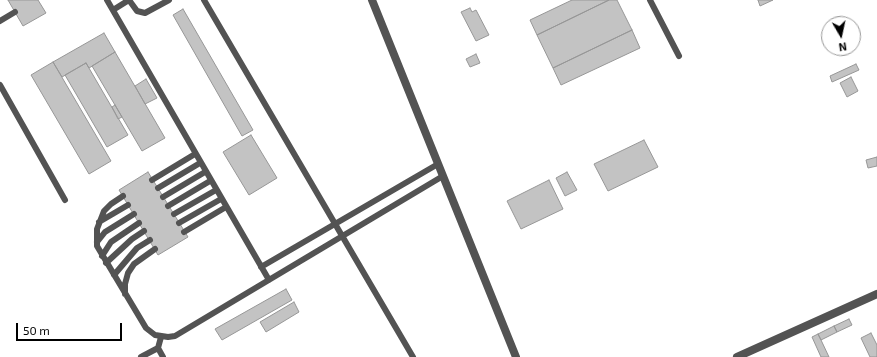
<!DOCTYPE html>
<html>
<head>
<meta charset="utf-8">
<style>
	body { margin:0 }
	#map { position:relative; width:877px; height:357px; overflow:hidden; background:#fff; font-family:"Exo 2",sans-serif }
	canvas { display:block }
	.north { position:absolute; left:821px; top:16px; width:40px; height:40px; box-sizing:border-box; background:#fff; border:1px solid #999; border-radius:50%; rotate:171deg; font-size:11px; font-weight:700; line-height:16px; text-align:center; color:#000 }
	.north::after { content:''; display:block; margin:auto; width:14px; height:18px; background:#000; clip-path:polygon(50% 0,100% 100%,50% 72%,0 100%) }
	.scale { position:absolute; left:16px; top:323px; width:106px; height:18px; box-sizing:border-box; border:2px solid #000; border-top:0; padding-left:5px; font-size:12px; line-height:14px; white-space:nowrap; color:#000; -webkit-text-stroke:3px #fff; paint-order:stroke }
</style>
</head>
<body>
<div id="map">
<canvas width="877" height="357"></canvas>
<div class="north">N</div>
<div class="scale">50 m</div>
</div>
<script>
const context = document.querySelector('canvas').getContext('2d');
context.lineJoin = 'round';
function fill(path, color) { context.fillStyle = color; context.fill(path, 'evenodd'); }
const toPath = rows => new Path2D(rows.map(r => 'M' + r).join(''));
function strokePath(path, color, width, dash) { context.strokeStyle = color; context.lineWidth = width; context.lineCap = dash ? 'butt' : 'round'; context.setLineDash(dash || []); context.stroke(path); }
const building = toPath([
	[8,0,38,0,46,13,23,26,8,0],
	[572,0,609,0,537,35,530,20,572,0],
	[609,0,617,0,632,30,553,68,537,35,609,0],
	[758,0,773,0,760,6,758,0],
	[470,8,472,12,476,10,489,35,476,41,461,12,470,8],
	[183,9,253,130,242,136,173,15,183,9],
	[632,30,640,48,561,85,553,68,632,30],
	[104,33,115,52,89,68,86,63,62,77,53,62,104,33],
	[115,52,165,138,142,151,92,66,115,52],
	[476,54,480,63,470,67,466,59,476,54],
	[53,62,111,161,89,174,31,75,53,62],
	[86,63,128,135,107,147,65,75,86,63],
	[856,64,859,70,832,82,830,76,856,64],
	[851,77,858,91,847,97,840,83,851,77],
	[146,79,157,98,145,104,135,86,146,79],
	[115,105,122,117,118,119,112,107,115,105],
	[251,135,277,178,249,195,223,152,251,135],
	[644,140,658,167,608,191,594,164,644,140],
	[877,157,877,166,868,168,866,160,877,157],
	[148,172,188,237,158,255,119,190,148,172],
	[567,172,577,190,565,196,556,178,567,172],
	[549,180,563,209,521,229,507,201,549,180],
	[286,289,292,300,222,340,215,329,286,289],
	[294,302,299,312,266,332,260,322,294,302],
	[849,319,852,325,837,332,834,326,849,319],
	[834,326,837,332,821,340,818,334,834,326],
	[871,333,877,345,877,357,870,357,861,338,871,333],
	[818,334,821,340,829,357,821,357,812,337,818,334]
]);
fill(building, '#c3c3c3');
strokePath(building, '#979797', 1);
strokePath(toPath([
	[107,0,269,280],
	[129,0,137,11,145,13,169,0],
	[204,0,413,357],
	[650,0,679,56],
	[113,10,129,0],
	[0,21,15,12],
	[0,85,65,200],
	[152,180,195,154],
	[158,188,200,163],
	[123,196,111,204,104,211,97,229,97,246,146,328,155,335,168,337,175,336,443,176],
	[163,197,205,172],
	[168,206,210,181],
	[174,214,216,190],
	[99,222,128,205],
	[179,223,221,199],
	[184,232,226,207],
	[97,242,105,232,134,214],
	[102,256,111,242,139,223],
	[106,263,132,239,144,231],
	[261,267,438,164],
	[114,275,137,248,150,240],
	[125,294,125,284,128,273,134,264,155,249],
	[161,337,158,348,163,357],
	[141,357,158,348]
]), '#535353', 6);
strokePath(toPath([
	[372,0,516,357],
	[737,357,877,294]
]), '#535353', 8);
</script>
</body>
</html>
